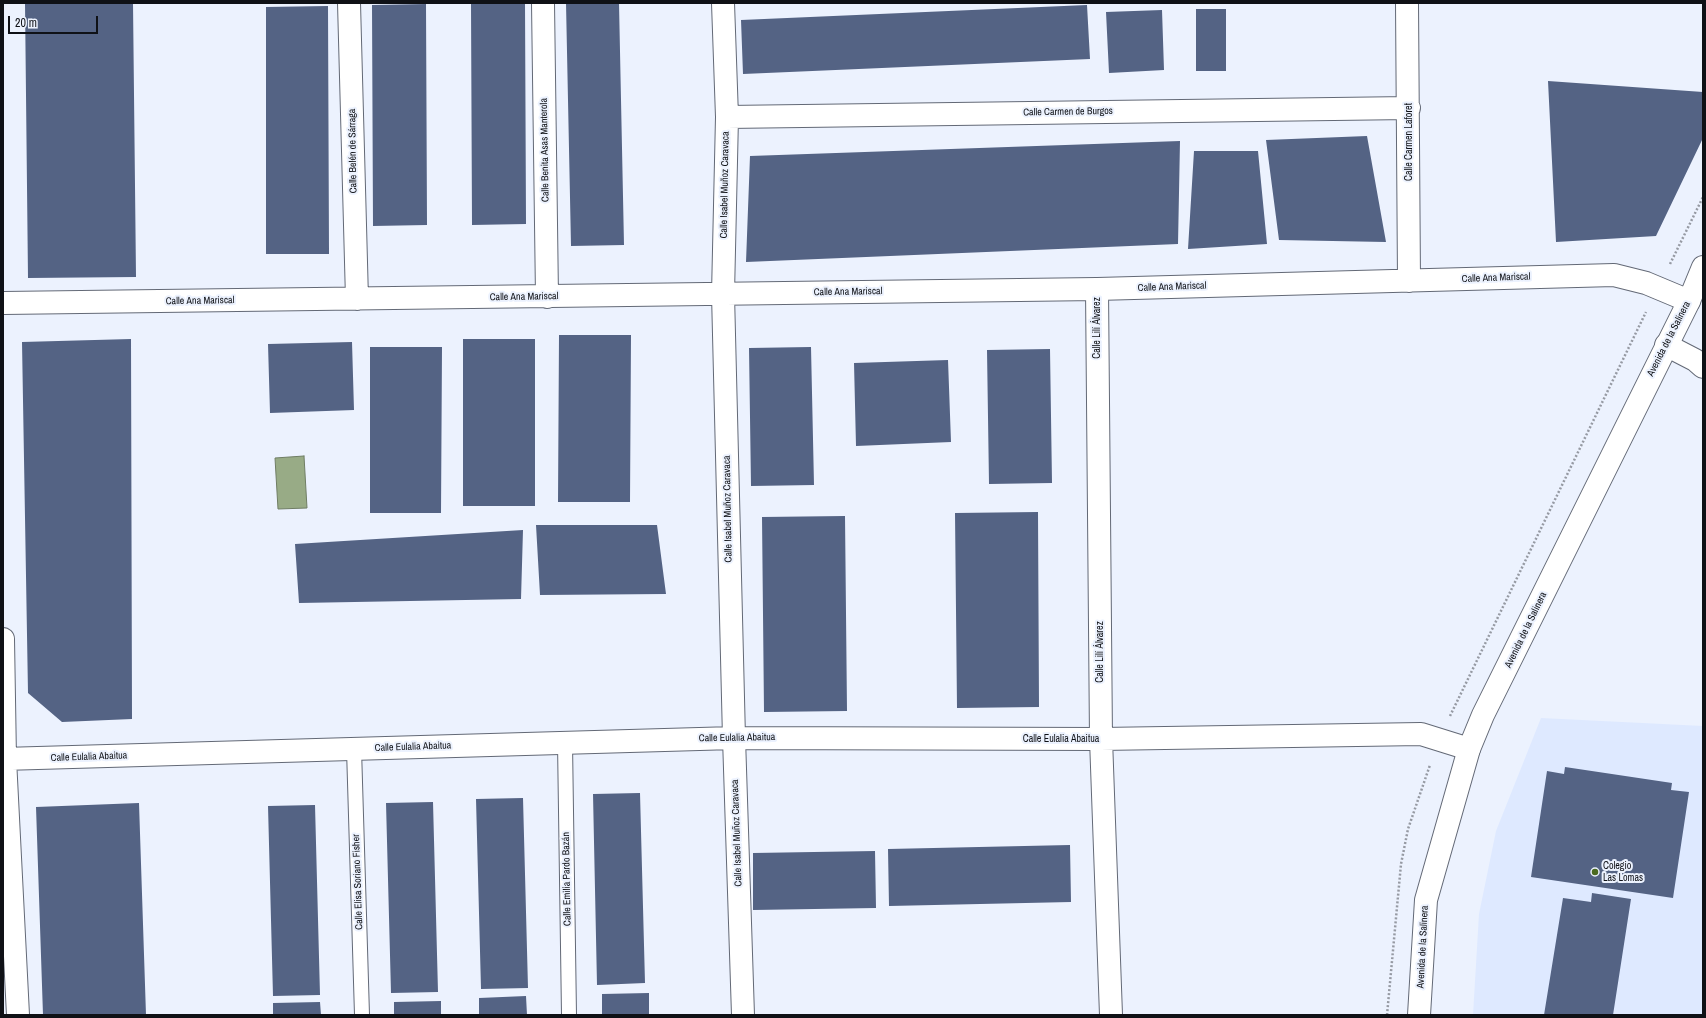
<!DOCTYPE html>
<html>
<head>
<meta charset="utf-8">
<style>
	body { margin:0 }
	#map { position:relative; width:1706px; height:1018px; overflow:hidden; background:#ecf2fe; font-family:"Archivo Narrow",sans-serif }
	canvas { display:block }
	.frame { position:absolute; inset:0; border:4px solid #0f1116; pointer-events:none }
	.scale { position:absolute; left:8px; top:16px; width:90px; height:18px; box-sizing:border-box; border:2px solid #0f1116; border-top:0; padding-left:5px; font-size:12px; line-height:14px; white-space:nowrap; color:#0f1116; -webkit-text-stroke:3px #ecf2fe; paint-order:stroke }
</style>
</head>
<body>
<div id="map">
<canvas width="1706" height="1018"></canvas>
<div class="frame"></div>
<div class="scale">20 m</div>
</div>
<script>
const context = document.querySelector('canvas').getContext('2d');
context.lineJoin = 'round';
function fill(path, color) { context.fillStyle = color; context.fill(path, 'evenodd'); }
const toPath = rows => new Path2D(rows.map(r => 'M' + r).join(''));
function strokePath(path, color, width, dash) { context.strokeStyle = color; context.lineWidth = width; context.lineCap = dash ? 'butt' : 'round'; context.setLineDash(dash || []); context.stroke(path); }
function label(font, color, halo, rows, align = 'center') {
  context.font = font + ' "Archivo Narrow",sans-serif'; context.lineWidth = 4; context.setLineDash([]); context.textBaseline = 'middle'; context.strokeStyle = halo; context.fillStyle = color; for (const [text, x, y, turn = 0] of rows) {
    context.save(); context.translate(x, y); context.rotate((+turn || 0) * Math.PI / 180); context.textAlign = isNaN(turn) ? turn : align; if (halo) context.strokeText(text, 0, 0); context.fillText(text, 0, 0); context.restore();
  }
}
fill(toPath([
	[1541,718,1703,726,1703,1015,1473,1015,1479,914,1496,831]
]), '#dee9ff');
const water = toPath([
	[304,456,307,508,278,509,275,458,304,456]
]);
fill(water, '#98ab86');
strokePath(water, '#6f7d64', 1);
fill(toPath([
	[25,3,133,3,136,277,28,278],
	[525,3,526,224,472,225,471,4],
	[566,3,619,3,624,245,571,246],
	[426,4,427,225,373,226,372,5],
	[1087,5,1090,59,743,74,741,20],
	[328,6,329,254,266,254,266,7],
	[1196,9,1226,9,1226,71,1196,71],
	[1162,10,1164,70,1109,73,1106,12],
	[1548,81,1703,92,1703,138,1656,236,1556,242],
	[1367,136,1386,242,1279,240,1266,140],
	[1180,141,1178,244,746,262,750,156],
	[1194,151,1258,151,1267,244,1188,249],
	[559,335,631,335,630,502,558,502],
	[131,339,132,719,62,722,28,693,22,342],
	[463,339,535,339,535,506,463,506],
	[352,342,354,410,270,413,268,344],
	[370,347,442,347,441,513,370,513],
	[811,347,814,485,751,486,749,348],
	[1050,349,1052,483,989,484,987,350],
	[948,360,951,442,856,446,854,363],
	[1038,512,1039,707,957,708,955,513],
	[845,516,847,711,764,712,762,517],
	[536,525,657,525,666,594,540,595],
	[523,530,521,599,299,603,295,544],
	[1565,767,1672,783,1671,790,1689,792,1673,898,1531,877,1547,771,1564,774],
	[640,793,645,983,597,985,593,794],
	[523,798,528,988,481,989,476,799],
	[433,802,438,992,391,993,386,803],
	[139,803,146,1015,43,1015,36,807],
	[315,805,320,995,273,996,268,806],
	[1070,845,1071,902,889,906,888,849],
	[875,851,876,908,753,910,753,853],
	[1592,893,1631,899,1613,1015,1544,1015,1563,898,1591,902],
	[649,993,649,1015,602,1015,602,994],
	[526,996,527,1015,479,1015,479,998],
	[441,1001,441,1015,394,1015,394,1002],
	[320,1002,321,1015,273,1015,273,1003]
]), '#546384');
const lane = toPath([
	[565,743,569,1015],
	[354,749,362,1015]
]);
const street = toPath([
	[349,3,357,299],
	[543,3,547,297],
	[723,3,727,117,723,294,734,738,743,1015],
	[1407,3,1409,281],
	[727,117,1409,108],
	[1097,289,1101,739,1111,1015],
	[3,303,1097,289,1614,275,1646,283,1689,301],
	[1666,345,1695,360,1703,367],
	[3,639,5,759,18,1015],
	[3,759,734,738,1101,739,1421,734,1469,749]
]);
const secondary = toPath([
	[1419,1015,1426,900,1469,749,1483,715,1689,301,1703,267]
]);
strokePath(lane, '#636976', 16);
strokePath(street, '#636976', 24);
strokePath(secondary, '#636976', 24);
strokePath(toPath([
	[1670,264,1703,197],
	[1450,716,1646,312],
	[1387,1015,1401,864,1408,829,1430,765]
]), '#969aa3', 2.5, [2, 2]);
strokePath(lane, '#fff', 14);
strokePath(street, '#fff', 22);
strokePath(secondary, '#fff', 22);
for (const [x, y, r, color] of [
	[1595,872,4,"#4b6a20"]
]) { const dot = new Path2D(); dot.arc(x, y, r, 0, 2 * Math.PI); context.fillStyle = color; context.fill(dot); strokePath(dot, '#ecf2fe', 1.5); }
label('10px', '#0f1116', '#ecf2fe', [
	["Calle Carmen de Burgos",1068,112,-1],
	["Calle Carmen Laforet",1409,142,-90],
	["Calle Benita Asas Manterola",545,150,-91],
	["Calle Belén de Sárraga",353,151,-91],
	["Calle Isabel Muñoz Caravaca",725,185,-89],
	["Calle Ana Mariscal",1496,278,-2],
	["Calle Ana Mariscal",1172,287,-2],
	["Calle Ana Mariscal",848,292,-1],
	["Calle Ana Mariscal",524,297,-1],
	["Calle Ana Mariscal",200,301,-1],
	["Calle Lilí Álvarez",1097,328,-90],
	["Avenida de la Salinera",1669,339,-63],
	["Calle Isabel Muñoz Caravaca",728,509,-91],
	["Avenida de la Salinera",1526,630,-64],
	["Calle Lilí Álvarez",1100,652,-90],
	["Calle Eulalia Abaitua",737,738,-1],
	["Calle Eulalia Abaitua",1061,739],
	["Calle Eulalia Abaitua",413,747,-2],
	["Calle Eulalia Abaitua",89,757,-2],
	["Calle Isabel Muñoz Caravaca",737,833,-92],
	["Calle Emilia Pardo Bazán",567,879,-91],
	["Calle Elisa Soriano Fisher",358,882,-92],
	["Avenida de la Salinera",1423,947,-87]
]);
label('10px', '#0f1116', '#ecf2fe', [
	["Colegio",1603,866],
	["Las Lomas",1603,878]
], 'left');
</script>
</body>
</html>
